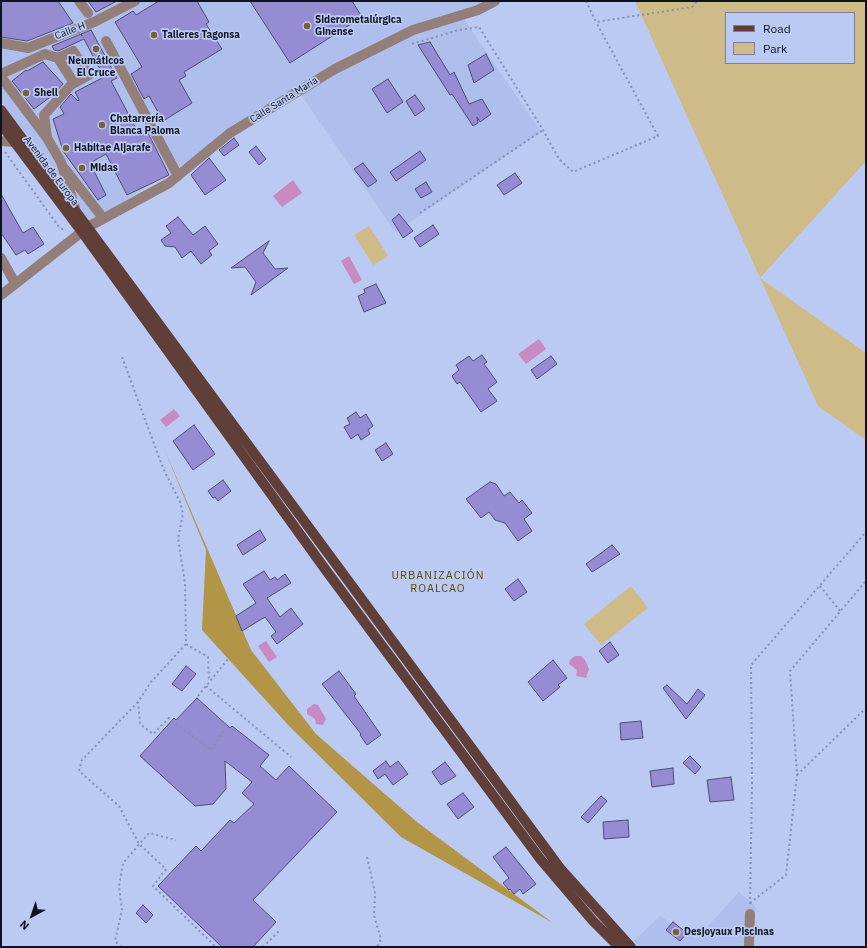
<!DOCTYPE html>
<html>
<head>
<meta charset="utf-8">
<style>
	body { margin:0 }
	#map { position:relative; width:867px; height:948px; overflow:hidden; background:#bbcaf3; font-family:"IBM Plex Sans",sans-serif }
	canvas { display:block }
	.frame { position:absolute; inset:0; border:2px solid #0e1321; pointer-events:none }
	.legend { position:absolute; left:725px; top:12px; width:130px; height:52px; box-sizing:border-box; background:#bbcaf3; border:1px solid #76819f; margin:0; padding:5px 7px; list-style:none; font-size:12px; color:#0e1321 }
	.legend li { display:flex; align-items:center; gap:8px; height:20px }
	.legend b { width:20px; border:1px solid #76819f }
	.north { position:absolute; left:12px; top:896px; width:40px; height:40px; -webkit-text-stroke:3px #bbcaf3; paint-order:stroke; rotate:220deg; font-size:11px; font-weight:700; line-height:16px; text-align:center; color:#0e1321 }
	.north::after { content:''; display:block; margin:auto; width:14px; height:18px; background:#0e1321; clip-path:polygon(50% 0,100% 100%,50% 72%,0 100%) }
</style>
</head>
<body>
<div id="map">
<canvas width="867" height="948"></canvas>
<div class="frame"></div>
<ul class="legend">
<li><b style="height:5px;background:#613f39"></b>Road</li>
<li><b style="height:11px;background:#cebb88"></b>Park</li>
</ul>
<div class="north">N</div>
</div>
<script>
const context = document.querySelector('canvas').getContext('2d');
context.lineJoin = 'round';
function fill(path, color) { context.fillStyle = color; context.fill(path, 'evenodd'); }
const toPath = rows => new Path2D(rows.map(r => 'M' + r).join(''));
function strokePath(path, color, width, dash) { context.strokeStyle = color; context.lineWidth = width; context.lineCap = dash ? 'butt' : 'round'; context.setLineDash(dash || []); context.stroke(path); }
function label(font, color, halo, rows, align = 'center') {
  context.font = font + ' "IBM Plex Sans",sans-serif'; context.lineWidth = 3.5; context.setLineDash([]); context.textBaseline = 'middle'; context.strokeStyle = halo; context.fillStyle = color; for (const [text, x, y, turn = 0] of rows) {
    context.save(); context.translate(x, y); context.rotate((+turn || 0) * Math.PI / 180); context.textAlign = isNaN(turn) ? turn : align; if (halo) context.strokeText(text, 0, 0); context.fillText(text, 0, 0); context.restore();
  }
}
fill(toPath([
	[1,1,492,1,462,16,541,132,395,232,300,93,259,116,82,228,1,114],
	[739,892,756,907,750,947,640,947,634,941,660,916,697,938]
]), '#aebeed');
fill(toPath([
	[635,1,866,1,866,161,760,278,866,353,866,440,818,406],
	[726,13,854,13,854,63,726,63],
	[369,226,388,256,373,265,354,235],
	[631,586,648,608,601,645,584,624]
]), '#cebb88');
fill(toPath([
	[163,446,251,650,316,734,417,822,553,923,401,837,290,727,202,630,206,550]
]), '#b29547');
fill(toPath([
	[293,180,302,193,282,207,273,196],
	[349,256,362,280,354,284,341,261],
	[539,339,546,349,526,364,518,354],
	[174,409,180,416,166,427,160,420],
	[266,641,277,657,269,662,258,646],
	[575,656,581,656,585,660,589,669,586,678,576,676,577,670,569,664,570,660],
	[314,704,318,705,326,719,323,725,316,724,315,719,307,714,307,709]
]), '#c78ac2');
const building = toPath([
	[1,1,58,1,73,23,27,41,1,37,1,1],
	[88,1,117,1,96,12,88,1],
	[159,1,197,1,209,22,206,24,222,49,184,72,186,76,179,80,192,103,163,121,149,96,144,99,131,74,142,67,115,22,133,11,136,15,159,1],
	[250,1,352,1,362,17,290,63,250,1],
	[91,30,117,78,111,81,140,136,148,133,169,175,127,195,106,154,90,163,106,195,98,200,63,151,53,119,64,114,60,107,71,94,78,101,79,100,75,92,104,77,84,39,58,51,54,50,52,46,81,34,82,36,81,34,91,30],
	[430,42,450,75,454,72,469,104,482,99,491,114,480,122,477,117,478,123,473,126,452,94,450,95,418,45,430,42],
	[486,54,494,70,474,83,468,65,486,54],
	[43,62,63,84,53,95,34,109,12,81,26,70,27,71,43,62],
	[388,79,403,102,387,113,372,89,388,79],
	[415,95,425,109,415,116,406,101,415,95],
	[234,138,239,145,224,156,219,150,234,138],
	[256,146,266,159,259,165,249,152,256,146],
	[420,151,426,160,396,181,390,172,420,151],
	[209,158,226,180,205,195,191,175,209,158],
	[363,163,377,181,368,187,354,169,363,163],
	[515,173,522,183,504,195,497,185,515,173],
	[426,182,432,192,421,198,415,189,426,182],
	[1,194,23,233,33,227,44,244,28,254,25,250,16,255,1,233,1,194],
	[399,214,413,231,403,238,392,220,399,214],
	[178,217,193,235,205,226,218,244,209,251,212,255,201,264,191,251,182,258,175,247,165,246,161,240,171,233,166,226,178,217],
	[433,225,439,234,420,247,414,238,433,225],
	[269,241,263,253,275,269,288,268,251,295,256,282,245,267,231,268,269,241],
	[376,284,386,303,364,312,358,296,365,293,364,289,376,284],
	[482,355,487,362,484,364,497,382,488,389,497,401,481,412,460,382,457,384,452,376,459,370,456,365,469,356,473,361,482,355],
	[551,356,557,364,537,379,531,370,551,356],
	[356,412,360,418,366,414,373,426,368,430,370,434,361,440,358,434,351,439,344,427,350,424,347,418,356,412],
	[194,425,215,454,193,470,173,441,194,425],
	[386,443,393,454,382,461,375,450,386,443],
	[223,480,231,491,218,501,215,497,213,498,208,491,223,480],
	[490,482,496,484,504,496,510,492,519,503,522,500,532,513,524,519,532,531,518,541,505,523,495,520,489,512,481,518,466,499,490,482],
	[260,530,266,540,243,555,237,545,260,530],
	[612,545,620,554,592,572,586,564,612,545],
	[264,571,270,580,275,577,277,580,285,574,291,583,267,598,280,617,291,608,303,624,277,644,271,636,276,632,265,617,242,631,236,616,256,603,243,584,264,571],
	[518,579,527,592,514,601,505,589,518,579],
	[610,642,619,655,608,663,599,651,610,642],
	[553,660,567,678,558,685,560,687,543,701,528,682,553,660],
	[186,666,196,674,182,691,172,684,186,666],
	[339,671,356,694,354,696,381,735,367,745,360,735,361,734,322,684,339,671],
	[667,685,687,704,698,689,705,695,686,719,663,688,667,685],
	[197,698,230,728,232,726,269,755,260,766,276,780,289,766,337,812,253,900,276,922,253,947,222,947,158,886,196,846,201,851,230,820,234,823,254,804,242,793,252,782,225,761,226,789,213,804,195,806,140,756,174,718,176,720,197,698],
	[641,721,643,738,621,740,620,723,641,721],
	[690,756,701,767,695,774,683,763,690,756],
	[386,761,390,767,398,761,408,774,393,785,385,774,378,779,373,771,386,761],
	[445,762,456,776,441,785,432,772,445,762],
	[673,768,674,784,652,787,650,771,673,768],
	[731,777,734,800,710,802,707,780,731,777],
	[463,793,474,807,458,819,447,804,463,793],
	[601,796,607,801,588,823,581,817,601,796],
	[628,820,629,837,604,839,603,822,628,820],
	[506,847,536,884,523,894,520,889,514,894,510,889,509,890,503,883,509,878,493,857,506,847],
	[143,905,153,915,146,923,136,913,143,905],
	[673,922,687,933,680,941,666,930,673,922]
]);
fill(building, '#958cd3');
strokePath(building, '#514d71', 1);
strokePath(toPath([
	[586,1,596,22,692,7,697,1],
	[412,44,459,30,479,27,543,130,559,159,573,172,658,136,596,22],
	[5,152,59,227,65,231],
	[420,213,543,130],
	[122,357,163,468,180,502,183,514,178,538,185,583,186,644,151,682,138,702,140,724,153,734,169,718,211,750,224,731],
	[820,586,840,611],
	[186,644,208,657,209,681],
	[206,686,291,757],
	[198,696,228,659],
	[138,702,82,760,79,771,119,806,139,844,166,869,153,886,216,947],
	[797,775,866,708],
	[367,857,375,893,374,916,381,939,377,947],
	[750,903,786,875,797,775,790,671,866,581],
	[750,904,752,783,751,665,866,532],
	[121,947,115,941,122,910,119,886,123,863,149,833,176,840],
	[263,947,280,930]
]), '#8591b1', 2, [2, 3]);
strokePath(toPath([
	[79,1,88,13],
	[106,41,178,176],
	[1,43,28,48,94,22,135,1],
	[58,58,74,83],
	[1,74,45,54,58,58,73,51,89,75,71,85,44,115,47,138],
	[1,77,47,138,61,162,75,208],
	[1,141,14,142],
	[65,169,103,218],
	[1,258,15,283],
	[1,295,88,227,169,183,230,133,335,69,413,30,478,10,495,1],
	[749,947,750,914]
]), '#937e7a', 10);
strokePath(toPath([
	[1,110,560,868,631,947],
	[1,124,82,232,325,569,541,860,593,921,619,947]
]), '#613f39', 10);
for (const [x, y, r, color] of [
	[307,26,4,"#756331"],
	[154,35,4,"#756331"],
	[96,49,4,"#756331"],
	[26,93,4,"#756331"],
	[102,125,4,"#756331"],
	[66,148,4,"#756331"],
	[82,168,4,"#756331"],
	[676,932,4,"#756331"]
]) { const dot = new Path2D(); dot.arc(x, y, r, 0, 2 * Math.PI); context.fillStyle = color; context.fill(dot); strokePath(dot, '#bbcaf3', 1.5); }
label('bold 10px', '#0e1321', '#bbcaf3', [
	["Siderometalúrgica",315,20],
	["Ginense",315,32],
	["Talleres Tagonsa",162,35],
	["Neumáticos",96,61,"center"],
	["El Cruce",96,73,"center"],
	["Shell",34,93],
	["Chatarrería",110,119],
	["Blanca Paloma",110,131],
	["Habitae Aljarafe",74,148],
	["Midas",90,168],
	["Desjoyaux Piscinas",684,932]
], 'left');
label('10px', '#0e1321', '#bbcaf3', [
	["Calle H",70,31,-21],
	["Calle Santa María",284,100,-32],
	["Avenida de Europa",51,171,53]
]);
context.letterSpacing = '1px';
label('11px', '#5c4808', '#bbcaf3', [
	["URBANIZACIÓN",438,576],
	["ROALCAO",438,589]
]);
context.letterSpacing = '0px';
</script>
</body>
</html>
